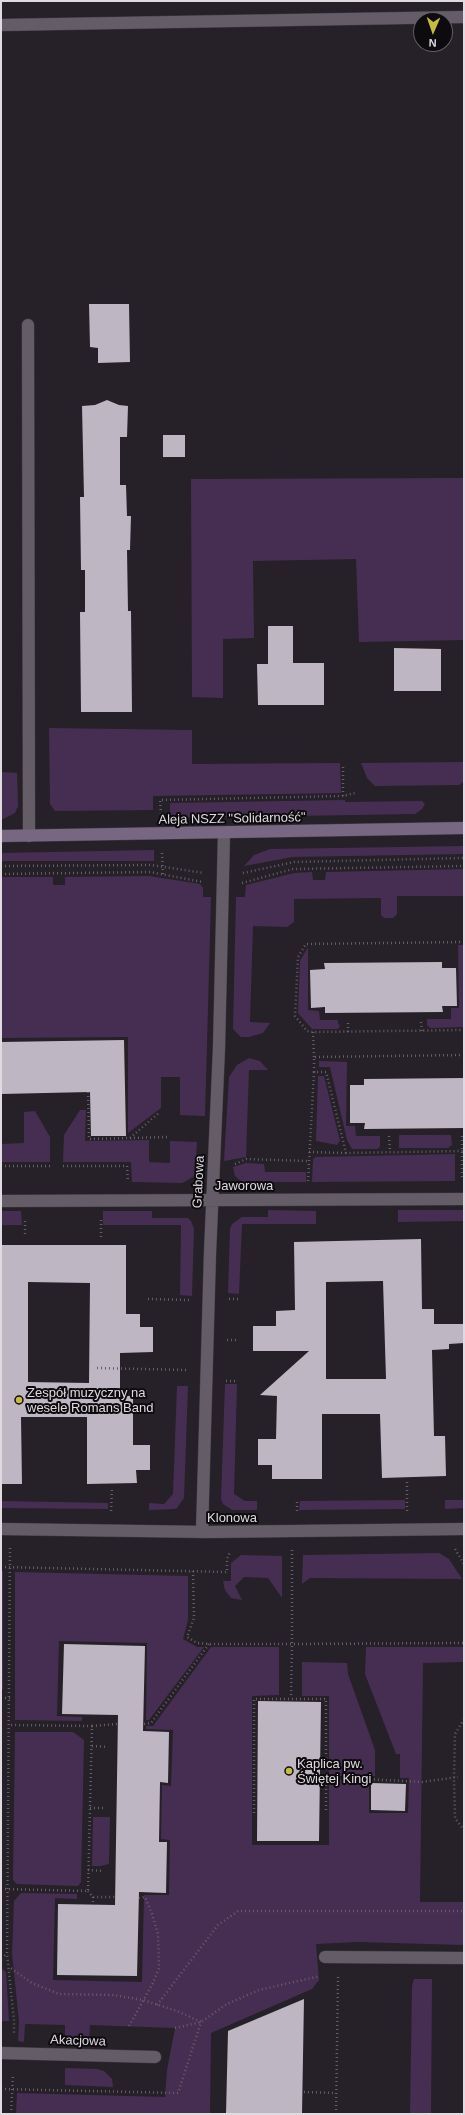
<!DOCTYPE html>
<html>
<head>
<meta charset="utf-8">
<style>
	body { margin:0 }
	#map { position:relative; width:465px; height:2115px; overflow:hidden; background:#262029; font-family:Arial,sans-serif }
	canvas { display:block }
	.frame { position:absolute; inset:0; border:2px solid #dfdbe1; pointer-events:none }
	.north { position:absolute; left:413px; top:12px; width:40px; height:40px; box-sizing:border-box; background:#0e0b0f; border:1px solid #625e63; border-radius:50%; rotate:182deg; font-size:11px; font-weight:700; line-height:16px; text-align:center; color:#dfdbe1 }
	.north::after { content:''; display:block; margin:auto; width:14px; height:18px; background:#c7bb3b; clip-path:polygon(50% 0,100% 100%,50% 72%,0 100%) }
</style>
</head>
<body>
<div id="map">
<canvas width="465" height="2115"></canvas>
<div class="frame"></div>
<div class="north">N</div>
</div>
<script>
const context = document.querySelector('canvas').getContext('2d');
context.lineJoin = 'round';
function fill(path, color) { context.fillStyle = color; context.fill(path, 'evenodd'); }
const toPath = rows => new Path2D(rows.map(r => 'M' + r).join(''));
function strokePath(path, color, width, dash) { context.strokeStyle = color; context.lineWidth = width; context.lineCap = dash ? 'butt' : 'round'; context.setLineDash(dash || []); context.stroke(path); }
function label(font, color, halo, rows, align = 'center') {
  context.font = font + ' Arial,sans-serif'; context.lineWidth = 4; context.setLineDash([]); context.textBaseline = 'middle'; context.strokeStyle = halo; context.fillStyle = color; for (const [text, x, y, turn = 0] of rows) {
    context.save(); context.translate(x, y); context.rotate((+turn || 0) * Math.PI / 180); context.textAlign = isNaN(turn) ? turn : align; if (halo) context.strokeText(text, 0, 0); context.fillText(text, 0, 0); context.restore();
  }
}
fill(toPath([
	[464,478,464,640,359,642,356,559,253,561,254,638,223,639,223,698,192,697,191,479],
	[49,728,192,730,192,764,340,763,341,793,153,796,153,810,55,811,50,804],
	[464,762,464,781,459,785,375,786,367,778,361,763],
	[1,772,17,773,18,806,15,813,1,820],
	[345,800,345,802,422,801,425,804,422,809,415,814,170,818,170,803],
	[464,846,464,854,292,857,244,866,254,855,270,849],
	[154,850,154,861,1,861,1,853],
	[464,869,464,896,397,896,397,914,393,918,384,918,381,915,381,898,294,899,294,922,287,927,253,926,250,1022,270,1023,263,1033,249,1037,241,1037,233,1029,236,897,245,897,246,885,294,873,312,872,313,880,325,880,326,872],
	[149,876,200,884,203,888,203,897,211,897,205,1116,180,1115,180,1077,161,1077,161,1108,128,1133,128,1037,1,1038,1,877,53,877,53,885,65,885,65,877],
	[458,945,464,945,464,1027,430,1028,427,1025,427,1019,451,1019,451,1008,459,1008],
	[308,947,308,1010,319,1011,320,1020,338,1020,338,1024,340,1025,338,1029,312,1029,298,1013,300,961],
	[249,1058,260,1061,268,1070,249,1070,246,1157,224,1161,229,1077,237,1065],
	[319,1061,347,1062,346,1126,355,1126,356,1136,380,1136,380,1147,377,1149,352,1149,347,1140,330,1067,319,1067],
	[318,1076,324,1076,340,1141,337,1145,316,1141],
	[80,1110,86,1110,85,1141,149,1140,149,1162,170,1163,170,1141,197,1142,195,1176,182,1183,132,1182,131,1162,63,1162,64,1135],
	[35,1111,50,1137,50,1162,1,1162,1,1144,24,1143,24,1112],
	[399,1135,451,1135,452,1145,448,1148,399,1148],
	[455,1154,455,1181,312,1182,313,1159,316,1157],
	[246,1163,264,1164,265,1172,306,1172,306,1182,242,1182,235,1176,233,1167],
	[268,1210,316,1211,316,1224,242,1224,239,1294,228,1293,230,1229,232,1224,242,1217,268,1217],
	[398,1210,464,1210,464,1221,398,1222],
	[1,1211,21,1211,22,1225,1,1225],
	[103,1211,152,1211,152,1218,188,1218,191,1221,194,1229,192,1296,180,1295,181,1225,103,1225],
	[225,1384,237,1384,234,1494,245,1501,257,1501,257,1510,232,1510,223,1504,221,1499],
	[177,1386,188,1386,184,1498,177,1508,174,1509,149,1510,149,1503,164,1504,173,1494],
	[405,1500,405,1509,299,1510,300,1501],
	[445,1500,464,1500,464,1508,445,1509],
	[1,1501,108,1503,108,1509,1,1508],
	[439,1553,449,1559,462,1579,310,1578,302,1584,303,1555],
	[241,1555,282,1556,282,1598,268,1578,244,1577,235,1586,242,1600,231,1598,225,1590,223,1581,231,1581,231,1563],
	[1,1571,3,1571,3,1689,1,1691],
	[15,1572,188,1576,188,1620,183,1639,197,1647,204,1647,149,1720,146,1720,147,1643,59,1641,57,1716,82,1717,82,1721,15,1720],
	[211,1647,279,1647,279,1695,252,1696,252,1845,329,1845,329,1780,369,1779,369,1813,408,1813,409,1778,400,1778,400,1754,396,1754,365,1674,366,1647,464,1647,464,1662,423,1663,420,1902,464,1902,464,1945,358,1942,316,1944,319,1980,312,1989,211,2033,210,2114,16,2114,17,2093,165,2097,167,2070,175,2028,90,2025,89,2043,65,2042,65,2025,25,2024,24,2042,18,2041,19,2021,12,1954,14,1901,21,1893,77,1894,77,1899,55,1898,53,1980,142,1982,144,1895,169,1895,170,1840,161,1839,162,1785,171,1786,173,1730,146,1729,146,1726,153,1726],
	[302,1662,347,1663,348,1674,375,1750,375,1776,329,1776,329,1696,302,1696],
	[15,1732,73,1732,84,1740,81,1882,78,1886,17,1884,13,1880],
	[93,1817,110,1817,109,1864,100,1866,92,1866],
	[1,1968,6,1972,9,2021,1,2021],
	[414,1979,432,1979,431,2114,410,2114,412,1986],
	[65,2068,97,2069,104,2071,112,2079,113,2087,65,2085]
]), '#462e52');
fill(toPath([
	[89,304,129,304,130,362,98,363,98,348,90,347],
	[107,400,119,405,128,406,127,437,120,437,120,485,126,485,127,516,131,516,130,550,127,550,128,611,131,611,132,712,81,712,80,612,85,612,85,570,81,570,80,497,84,497,82,406,95,405],
	[163,435,185,435,185,457,163,457],
	[268,626,293,626,293,663,324,663,324,705,258,705,257,664,268,664],
	[394,648,441,649,441,691,394,691],
	[442,962,442,968,456,968,457,1006,442,1006,443,1012,325,1013,325,1007,311,1008,310,970,325,969,324,963],
	[124,1040,126,1136,91,1136,90,1092,1,1094,1,1042],
	[464,1078,464,1128,364,1129,365,1123,350,1123,350,1085,364,1085,364,1079],
	[421,1239,422,1309,434,1309,434,1324,464,1324,464,1343,449,1344,449,1349,432,1350,434,1436,445,1436,446,1476,382,1478,380,1414,322,1414,322,1479,272,1479,272,1465,258,1465,258,1439,276,1439,277,1396,260,1395,309,1351,253,1351,253,1326,276,1326,276,1311,295,1310,294,1242],
	[383,1281,386,1379,326,1379,326,1282],
	[1,1245,126,1245,126,1314,140,1314,140,1327,153,1327,153,1352,120,1353,120,1396,133,1396,133,1445,150,1445,150,1470,136,1470,137,1483,87,1484,87,1417,21,1417,22,1484,1,1484],
	[28,1282,90,1283,89,1383,28,1382],
	[64,1644,145,1646,143,1731,169,1732,168,1783,160,1782,159,1842,167,1842,166,1893,139,1892,137,1976,57,1975,58,1904,115,1905,118,1715,62,1714],
	[258,1701,321,1702,319,1841,257,1841],
	[371,1783,406,1784,405,1811,371,1810],
	[304,1999,302,2114,226,2114,228,2031]
]), '#beb6c3');
const lane = toPath([
	[1,25,464,17],
	[28,325,29,836],
	[1,1201,464,1199],
	[202,1532,210,1253,219,1048,224,833],
	[325,1957,464,1958],
	[1,2053,155,2057]
]);
const street = toPath([
	[1,1529,208,1532,464,1529]
]);
const secondary = toPath([
	[1,836,464,828]
]);
strokePath(lane, '#413c44', 13);
strokePath(street, '#413c44', 13);
strokePath(secondary, '#413c44', 13);
strokePath(toPath([
	[343,796,343,764],
	[161,814,160,800,343,796,355,793],
	[162,853,163,874],
	[1,866,151,865,204,873],
	[243,873,294,862,464,858],
	[1,874,150,872,203,882],
	[242,883,293,869,464,866],
	[464,942,306,944,298,957,295,1016,307,1031,313,1032,464,1030],
	[421,1022,422,1031],
	[348,1023,348,1032],
	[313,1032,314,1057],
	[464,1055,314,1057,314,1072,326,1072,346,1153,464,1151],
	[88,1092,89,1139,130,1138,160,1112],
	[389,1136,390,1152],
	[462,1136,462,1179],
	[130,1138,167,1137],
	[309,1152,346,1153],
	[235,1164,246,1159,309,1161],
	[1,1166,50,1166],
	[63,1166,127,1166,128,1182],
	[308,1181,314,1072],
	[101,1220,101,1237],
	[25,1221,25,1236],
	[148,1299,189,1300],
	[229,1299,239,1299],
	[227,1340,238,1340],
	[97,1368,186,1370],
	[226,1381,237,1381],
	[111,1511,112,1487],
	[297,1511,297,1501],
	[407,1511,407,1482],
	[10,1548,7,1953,14,2020,14,2035],
	[455,1549,464,1564],
	[292,1550,292,1644,464,1643],
	[1,1567,227,1572,227,1559,230,1552],
	[193,1571,194,1618,187,1637,197,1643,209,1644,292,1644,291,1698],
	[1,1698,10,1698],
	[464,1719,455,1734,454,1777,455,1818,464,1830],
	[144,1724,151,1723,209,1644],
	[92,1726,117,1724],
	[92,1746,107,1747],
	[326,1777,422,1782,458,1777],
	[90,1808,106,1808],
	[254,1813,254,1699,326,1699,326,1812],
	[88,1870,104,1871],
	[1,1889,88,1891,92,1726,9,1725],
	[88,1891,93,1897,115,1897],
	[93,1902,93,1897],
	[1,1958,7,1954],
	[157,2005,218,1925,238,1911,464,1911],
	[129,2026,153,1983,159,1968,158,1934,152,1914,145,1897,139,1898],
	[175,2028,201,2022,227,2004,259,1990,320,1976],
	[1,2089,178,2093,201,2022,177,2011,143,2000,114,1995,59,1994,32,1983,9,1967],
	[304,2092,336,2093],
	[11,2114,13,2074],
	[336,2114,338,1977]
]), '#645f67', 2.5, [1, 3]);
strokePath(lane, '#645d68', 12);
strokePath(street, '#645d68', 12);
strokePath(secondary, '#786782', 12);
for (const [x, y, r, color] of [
	[19,1400,4,"#c7bb3b"],
	[289,1771,4,"#c7bb3b"]
]) { const dot = new Path2D(); dot.arc(x, y, r, 0, 2 * Math.PI); context.fillStyle = color; context.fill(dot); strokePath(dot, '#0e0b0f', 1.5); }
label('13px', '#dfdbe1', '#0e0b0f', [
	["Aleja NSZZ \"Solidarność\"",232,819,-1],
	["Grabowa",199,1182,-87],
	["Jaworowa",244,1186],
	["Klonowa",232,1518],
	["Akacjowa",78,2041,2]
]);
label('13px', '#dfdbe1', '#0e0b0f', [
	["Zespół muzyczny na",27,1393],
	["wesele Romans Band",27,1408],
	["Kaplica pw.",297,1764],
	["Świętej Kingi",297,1779]
], 'left');
</script>
</body>
</html>
